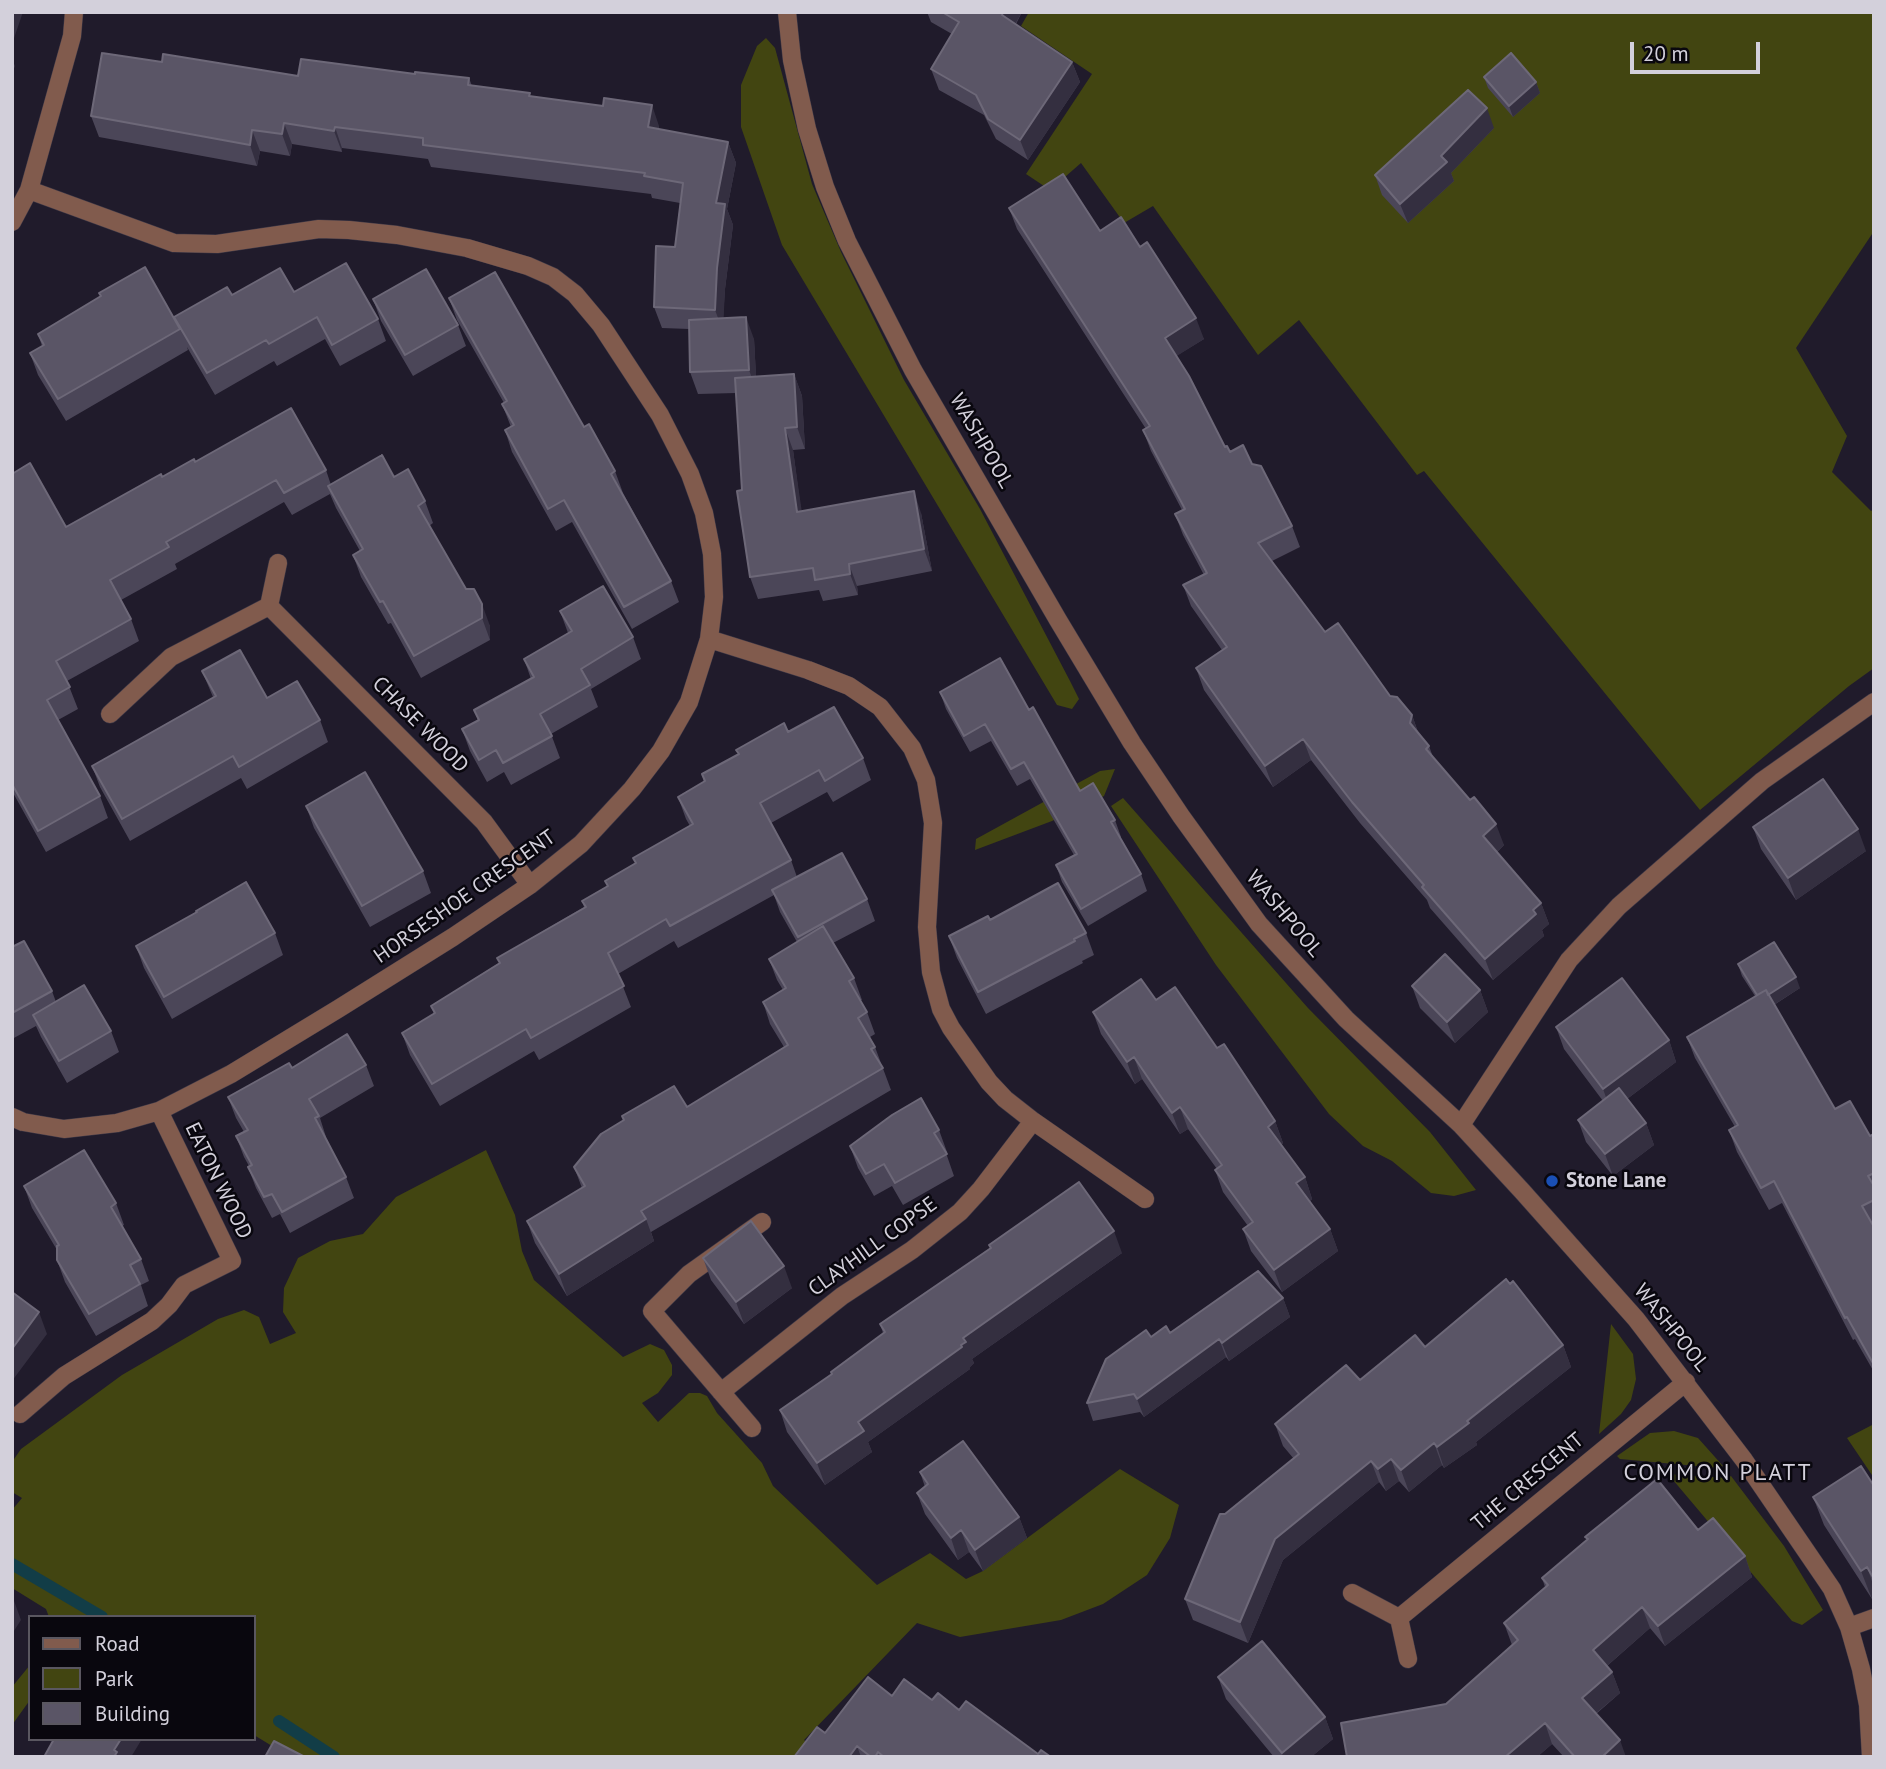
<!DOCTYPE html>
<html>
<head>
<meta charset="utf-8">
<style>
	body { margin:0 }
	#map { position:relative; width:1886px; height:1769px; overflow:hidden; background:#201b2b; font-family:"PT Sans",sans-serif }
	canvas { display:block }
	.frame { position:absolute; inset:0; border:14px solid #d3d0db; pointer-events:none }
	.legend { position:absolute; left:28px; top:1615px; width:228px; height:126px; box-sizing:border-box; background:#09070e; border:2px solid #5a5760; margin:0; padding:9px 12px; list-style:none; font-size:21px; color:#d3d0db }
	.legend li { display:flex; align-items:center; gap:14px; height:35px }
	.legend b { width:35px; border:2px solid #5a5760 }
	.scale { position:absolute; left:1630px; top:42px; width:130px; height:32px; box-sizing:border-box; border:4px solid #d3d0db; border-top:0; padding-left:9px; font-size:21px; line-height:24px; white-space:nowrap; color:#d3d0db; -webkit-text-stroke:5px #09070e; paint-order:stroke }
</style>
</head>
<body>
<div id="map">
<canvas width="1886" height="1769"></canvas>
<div class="frame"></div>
<ul class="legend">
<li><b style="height:9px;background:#815b4d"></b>Road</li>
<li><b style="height:19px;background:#424511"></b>Park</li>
<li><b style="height:19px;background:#5a5566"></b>Building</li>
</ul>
<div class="scale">20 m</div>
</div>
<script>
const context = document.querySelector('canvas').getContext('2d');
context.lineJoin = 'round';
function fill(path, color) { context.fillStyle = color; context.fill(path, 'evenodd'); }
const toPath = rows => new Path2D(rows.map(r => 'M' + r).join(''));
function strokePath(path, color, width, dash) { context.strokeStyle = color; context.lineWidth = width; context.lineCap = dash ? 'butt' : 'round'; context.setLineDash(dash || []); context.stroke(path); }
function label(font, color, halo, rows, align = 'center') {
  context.font = font + ' "PT Sans",sans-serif'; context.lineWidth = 5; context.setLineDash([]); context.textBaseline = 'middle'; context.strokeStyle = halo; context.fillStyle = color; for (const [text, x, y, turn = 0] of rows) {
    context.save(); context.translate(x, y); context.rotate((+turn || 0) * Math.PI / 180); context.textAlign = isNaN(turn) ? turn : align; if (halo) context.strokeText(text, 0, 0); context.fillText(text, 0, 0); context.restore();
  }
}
fill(toPath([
	[1029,12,1874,12,1874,231,1796,348,1847,436,1832,472,1871,511,1874,509,1874,668,1849,686,1700,810,1424,471,1417,475,1299,320,1258,355,1153,206,1124,223,1081,163,1050,190,1026,174,1092,74,1021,26],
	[766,38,775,48,812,184,841,252,904,380,980,509,1070,681,1079,699,1072,709,1057,705,782,245,741,127,741,85,757,46],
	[1115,769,1104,796,1052,821,975,850,976,839,1100,771],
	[1123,798,1308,1008,1430,1132,1476,1190,1454,1196,1431,1193,1392,1161,1363,1146,1329,1114,1216,965,1111,806],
	[486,1150,515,1215,522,1251,534,1280,623,1357,650,1344,664,1350,672,1365,672,1375,658,1393,642,1403,658,1422,689,1393,700,1393,707,1396,717,1413,762,1463,773,1486,877,1585,930,1553,966,1579,983,1571,1120,1469,1179,1505,1170,1538,1147,1575,1103,1604,1061,1620,960,1637,917,1623,804,1740,820,1755,819,1757,290,1757,254,1735,254,1617,49,1617,46,1609,12,1588,12,1510,22,1498,12,1492,12,1462,21,1449,122,1375,218,1319,244,1310,259,1317,270,1344,296,1333,283,1312,284,1288,298,1258,330,1241,363,1234,396,1197],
	[1611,1324,1633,1354,1636,1379,1631,1400,1621,1414,1599,1434],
	[1874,1424,1874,1478,1847,1438],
	[1674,1431,1698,1438,1723,1466,1718,1468,1620,1459,1617,1456,1650,1433],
	[1668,1474,1727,1478,1731,1476,1784,1546,1823,1610,1802,1625,1792,1621],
	[30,1665,30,1700,12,1725,12,1687]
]), '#424511');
strokePath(toPath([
	[12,1564,102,1617],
	[279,1721,334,1757]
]), '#123d47', 12);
const minor = toPath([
	[787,12,792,60,807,129,825,187,847,241,913,370,1058,620,1132,743,1181,816,1259,924,1346,1019,1461,1125,1522,1191,1636,1319,1744,1460,1832,1589,1849,1627,1861,1669,1868,1705,1871,1757],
	[12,222,29,190,72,36,74,12],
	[269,606,278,563],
	[709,639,808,670,849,686,880,707,912,748,926,780,933,823,927,927,931,972,941,1009,951,1028,989,1082,1005,1099,1033,1121,981,1189,960,1212,912,1250,842,1296,721,1392],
	[110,714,171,657,269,606,484,822,530,885],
	[12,1117,23,1122,64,1129,117,1123,159,1111,231,1074,338,1009,453,937,530,885,581,844,632,789,661,751,689,702,709,639,714,597,712,554,704,513,690,474,660,415,601,325,575,294,553,277,528,266,467,248,397,235,349,230,319,229,217,244,174,243,29,190],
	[1033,1121,1145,1199],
	[1461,1125,1569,960,1619,906,1762,781,1874,702],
	[20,1414,64,1376,152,1321,169,1305,184,1285,232,1261,159,1111],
	[752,1428,652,1311,689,1274,762,1222],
	[1352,1593,1399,1618],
	[1849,1627,1874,1618],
	[1408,1659,1399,1618,1686,1382]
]);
strokePath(minor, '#3d3847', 19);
strokePath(minor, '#815b4d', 18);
fill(toPath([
	[927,12,1022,12,1016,24,1072,62,1080,82,1028,160,996,139,984,115,939,90,931,69,952,34,931,22],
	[162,62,298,76,415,74,469,78,472,86,531,96,659,126,659,129,728,142,736,163,727,209,733,225,725,289,723,318,754,339,756,377,794,374,802,396,805,449,793,450,801,511,921,513,932,571,857,586,858,595,823,601,819,590,758,599,750,577,742,490,736,393,698,394,690,372,689,329,662,328,654,307,675,247,680,203,652,198,651,194,431,167,428,159,342,148,342,152,292,144,290,156,260,151,257,166,99,137,91,116],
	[1484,77,1536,82,1540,93,1513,117,1488,88],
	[1494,128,1451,173,1454,181,1408,223,1382,195,1375,175],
	[1009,208,1100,231,1140,247,1204,339,1176,356,1225,447,1230,452,1252,464,1292,526,1300,547,1272,561,1325,632,1390,696,1412,715,1418,732,1429,746,1433,757,1504,845,1497,852,1541,903,1549,924,1542,930,1544,936,1493,980,1430,908,1427,900,1360,823,1311,760,1273,787,1204,690,1196,668,1222,650,1191,606,1183,585,1204,575,1183,535,1175,514,1182,510,1151,451,1143,430,1146,429,1017,229],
	[294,292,378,319,386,341,340,366,325,339,277,366,274,361,215,395,187,347,188,350,66,421,38,375,30,353,42,346,38,334,175,320,232,295],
	[449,298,584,427,615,471,623,493,671,581,679,602,632,629,572,522,556,531,512,452,505,430,511,427,502,404,504,403,457,320],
	[373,299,458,325,466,346,413,376,381,321],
	[195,462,326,470,331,485,394,477,425,501,433,523,429,526,466,589,490,626,490,640,421,678,391,623,388,624,361,577,353,555,360,551,336,508,330,494,292,515,284,502,175,564,177,569,121,600,131,619,139,641,67,681,78,709,58,720,100,796,108,818,46,852,12,791,12,474,66,527,162,477],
	[560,611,633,637,641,659,591,689,598,707,551,734,560,758,511,785,504,772,487,782,470,751,462,729,478,720,474,710,531,679,524,659,568,633],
	[202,671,320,720,328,742,247,789,241,778,130,841,100,787,92,766,213,697],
	[940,692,1029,710,1080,791,1115,820,1121,837,1120,838,1141,874,1147,891,1088,926,1062,882,1056,865,1074,855,1030,779,1017,786,991,741,970,752,946,709],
	[788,732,863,758,871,780,833,802,827,792,771,823,791,860,797,877,867,899,875,921,833,943,854,978,862,1000,860,1000,867,1012,875,1034,870,1037,875,1047,891,1090,651,1232,654,1241,567,1296,535,1243,527,1221,582,1188,574,1167,623,1120,622,1116,687,1107,784,1047,770,1024,763,1002,783,990,777,980,769,959,797,942,780,912,774,895,678,948,674,941,618,974,631,1007,539,1060,534,1051,440,1106,410,1055,402,1033,434,1014,431,1006,499,963,497,958,584,907,582,901,607,886,605,881,635,863,633,858,690,826,686,819,678,797,704,782,702,774,738,755,736,750],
	[306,806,423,871,431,893,370,927,314,828],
	[1753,827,1866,851,1796,900,1761,849],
	[990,920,1086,933,1094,955,1082,961,1083,963,986,1014,957,958,949,936],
	[275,933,283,955,172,1019,144,968,136,946],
	[12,947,52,991,56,1002,111,1031,119,1052,67,1083,41,1037,36,1026,12,1039],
	[1738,964,1800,988,1774,1005,1835,1109,1870,1136,1874,1134,1874,1372,1855,1339,1853,1340,1782,1203,1769,1210,1737,1152,1729,1130,1735,1127,1695,1058,1687,1037,1755,996,1742,976],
	[1412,986,1480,990,1488,1012,1455,1043,1420,1008],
	[1156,1000,1217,1048,1275,1121,1283,1143,1281,1145,1305,1177,1312,1199,1310,1201,1330,1229,1338,1251,1282,1292,1251,1251,1243,1229,1248,1226,1223,1192,1215,1170,1217,1169,1188,1129,1180,1134,1142,1079,1135,1084,1101,1034,1093,1012],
	[1556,1027,1669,1040,1676,1062,1627,1099,1646,1123,1654,1145,1613,1176,1586,1142,1578,1120,1603,1101,1564,1049],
	[366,1065,374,1086,320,1118,326,1137,325,1138,346,1177,354,1198,290,1233,280,1214,272,1218,256,1188,248,1167,249,1166,244,1157,236,1136,244,1132,236,1118,228,1097,292,1068],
	[939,1130,947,1152,946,1153,954,1176,903,1205,892,1186,874,1196,858,1168,850,1146],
	[24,1186,116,1203,124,1225,122,1226,141,1259,149,1281,141,1285,148,1306,96,1336,65,1282,57,1260,57,1250,32,1208],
	[989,1245,1122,1253,972,1359,974,1363,970,1367,970,1369,868,1442,872,1452,825,1485,787,1432,780,1410,832,1374,831,1372,883,1333,880,1324,990,1249],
	[703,1258,792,1288,744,1324,711,1280],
	[1283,1298,1290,1317,1229,1361,1226,1357,1144,1417,1140,1412,1093,1421,1087,1403,1151,1337,1170,1333],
	[1563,1345,1571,1367,1476,1442,1477,1445,1444,1468,1442,1465,1409,1492,1399,1481,1386,1491,1379,1482,1283,1560,1248,1643,1193,1620,1185,1599,1225,1514,1294,1459,1283,1446,1275,1424,1425,1347],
	[920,1472,1019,1517,1027,1538,983,1571,969,1552,958,1560,925,1514,917,1493,925,1487],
	[1874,1486,1874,1598,1872,1599,1824,1525,1813,1497],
	[1698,1530,1745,1556,1752,1577,1665,1646,1650,1628,1607,1666,1612,1672,1620,1693,1596,1714,1626,1757,1564,1757,1552,1744,1537,1757,1347,1757,1446,1704,1512,1645,1504,1623,1545,1587,1542,1578,1587,1540,1585,1537],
	[1218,1677,1325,1717,1333,1739,1311,1757,1274,1757,1226,1699],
	[892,1696,932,1700,959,1710,1038,1754,1051,1757,794,1757,825,1733]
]), '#4b4658');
fill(toPath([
	[12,12,23,12,12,44],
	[1003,12,1022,12,1009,35,1002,15],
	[12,59,15,66,12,74],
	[1072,62,1080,82,1028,160,1020,140],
	[1536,82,1540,93,1513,117,1509,106],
	[652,105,659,126,656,148,648,127],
	[1487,108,1494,128,1451,173,1454,181,1408,223,1400,204,1441,156],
	[284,123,292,144,290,156,282,134],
	[335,127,342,148,342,152,334,131],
	[252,130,260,151,257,166,250,145],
	[728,142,736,163,727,209,733,225,725,289,723,331,715,310,716,203],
	[746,317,754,339,757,392,749,370],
	[1196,318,1204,339,1172,359,1165,338],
	[794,374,802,396,805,449,797,427],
	[785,428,793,450,805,534,797,512],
	[914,491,921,513,932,571,924,549],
	[849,564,857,586,858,595,850,574],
	[482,604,490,626,490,640,482,618],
	[1412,715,1419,736,1410,723],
	[1303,739,1311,760,1273,787,1265,766],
	[1496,824,1504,845,1491,857,1483,836],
	[1858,829,1866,851,1796,900,1788,878],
	[1541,903,1549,924,1542,930,1544,936,1493,980,1485,959],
	[1796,977,1800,988,1764,1011,1760,1000],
	[1480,990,1488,1012,1455,1043,1447,1022],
	[1669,1040,1676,1062,1611,1111,1603,1089],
	[1134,1057,1142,1079,1135,1084,1127,1062],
	[1180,1107,1188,1129,1180,1134,1172,1113],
	[1275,1121,1283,1143,1276,1149,1268,1127],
	[1646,1123,1654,1145,1613,1176,1605,1154],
	[1305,1177,1312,1199,1304,1205,1296,1183],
	[646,1219,654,1241,567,1296,559,1274],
	[1330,1229,1338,1251,1282,1292,1274,1270],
	[1114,1231,1122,1253,972,1359,974,1363,970,1367,970,1369,868,1442,872,1452,825,1485,817,1463,858,1422,961,1345,963,1338],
	[784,1266,792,1288,744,1324,736,1302],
	[1283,1298,1290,1317,1229,1361,1222,1343],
	[39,1312,47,1334,12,1381,12,1349],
	[1219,1339,1226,1357,1144,1417,1137,1399],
	[1563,1345,1571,1367,1476,1442,1477,1445,1444,1468,1437,1447],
	[1434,1443,1442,1465,1409,1492,1401,1470],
	[1391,1459,1399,1481,1386,1491,1378,1469],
	[1371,1461,1379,1482,1283,1560,1248,1643,1240,1622,1275,1539],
	[1019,1517,1027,1538,983,1571,975,1550],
	[961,1530,969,1552,958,1560,951,1538],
	[1745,1556,1752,1577,1665,1646,1658,1626],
	[1867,1567,1874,1587,1874,1598,1872,1599,1861,1571],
	[13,1598,21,1620,12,1634,12,1600],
	[1642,1607,1650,1628,1601,1671,1593,1650],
	[1612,1672,1620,1693,1589,1719,1582,1698],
	[1325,1717,1333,1739,1311,1757,1283,1757,1282,1753],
	[1545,1723,1552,1744,1537,1757,1505,1757],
	[121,1739,142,1739,131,1757,114,1757,114,1750],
	[1620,1740,1626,1757,1602,1757],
	[857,1746,861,1757,849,1757]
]), '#342f40');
const building = toPath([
	[942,12,1003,12,1002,15,1072,62,1020,140,988,119,976,95,931,69,959,22,942,12],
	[102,53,162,62,163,54,298,76,301,59,415,74,415,72,469,78,468,85,530,93,529,96,603,106,604,98,652,105,648,127,728,142,716,203,725,204,717,268,715,310,654,307,656,246,675,247,683,183,644,176,645,173,423,145,423,138,335,127,334,131,284,123,282,134,252,130,250,145,91,116,102,53],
	[1511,53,1536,82,1509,106,1484,77,1511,53],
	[1468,90,1487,108,1441,156,1447,162,1400,204,1375,175,1468,90],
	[1063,174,1100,231,1121,217,1140,247,1147,242,1196,318,1165,338,1189,376,1225,447,1227,446,1230,452,1243,445,1252,464,1261,466,1292,526,1258,543,1325,632,1338,623,1390,696,1397,697,1412,715,1410,723,1429,746,1426,749,1470,800,1474,797,1496,824,1483,836,1541,903,1533,910,1536,914,1485,959,1422,887,1424,885,1352,802,1303,739,1265,766,1196,668,1227,647,1183,585,1207,573,1175,514,1185,509,1143,430,1150,426,1009,208,1063,174],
	[346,263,378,319,332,345,317,317,269,344,266,340,207,373,174,317,227,287,232,295,280,268,294,292,346,263],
	[145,267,180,329,58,399,30,353,44,345,38,334,101,296,99,293,145,267],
	[426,269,458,325,405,355,373,299,426,269],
	[495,272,584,427,589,424,615,471,611,474,671,581,624,607,564,500,548,509,505,430,514,425,502,404,507,401,449,298,495,272],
	[746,317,749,370,690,372,689,320,746,317],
	[794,374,797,427,785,428,797,512,914,491,924,549,849,564,850,574,815,580,813,568,750,577,737,491,742,490,735,378,794,374],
	[291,408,326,470,284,493,276,480,166,542,169,547,110,580,131,619,56,661,70,687,47,700,100,796,38,831,12,784,12,474,30,463,66,527,161,474,162,477,194,459,195,462,291,408],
	[382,455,394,477,408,469,425,501,418,506,466,589,474,589,482,604,482,618,414,656,383,601,380,602,353,555,363,549,328,486,382,455],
	[603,586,633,637,581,669,590,685,540,714,552,736,503,763,496,750,479,760,462,729,479,720,474,710,534,677,524,659,572,631,560,611,603,586],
	[240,650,267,698,297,681,320,720,239,767,233,756,122,819,92,766,216,696,202,671,240,650],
	[1000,658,1029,710,1033,707,1080,791,1093,783,1115,820,1111,822,1141,874,1081,909,1056,865,1077,854,1024,762,1011,769,985,724,964,736,940,692,1000,658],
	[834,707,863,758,825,781,819,770,760,803,791,860,670,926,666,919,608,953,624,986,531,1038,526,1029,432,1084,402,1033,435,1013,431,1006,500,963,497,958,586,907,582,901,608,886,605,881,636,863,633,858,693,824,678,797,705,781,702,774,739,754,736,750,784,723,788,732,834,707],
	[365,772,423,871,362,906,306,806,365,772],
	[1823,779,1858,829,1788,878,1753,827,1823,779],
	[842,853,867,899,798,937,772,890,842,853],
	[246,882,275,933,164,997,136,946,197,912,196,911,246,882],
	[1058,883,1086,933,1074,939,1075,941,978,992,949,936,988,916,990,920,1058,883],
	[823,926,854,978,849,981,867,1012,858,1018,875,1047,871,1049,883,1068,641,1211,646,1219,559,1274,527,1221,585,1186,574,1167,601,1134,624,1120,622,1116,674,1086,687,1107,788,1045,763,1002,786,988,769,959,823,926],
	[24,941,52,991,12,1013,12,947,24,941],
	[1774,942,1796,977,1768,995,1766,990,1757,995,1738,964,1774,942],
	[1445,954,1480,990,1447,1022,1412,986,1445,954],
	[1622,978,1669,1040,1603,1089,1556,1027,1622,978],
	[1141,979,1156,1000,1175,987,1217,1048,1224,1044,1275,1121,1268,1127,1305,1177,1296,1183,1330,1229,1274,1270,1243,1229,1253,1222,1215,1170,1222,1165,1180,1107,1172,1113,1134,1057,1127,1062,1093,1012,1141,979],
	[84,985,111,1031,59,1061,33,1015,84,985],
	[1766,990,1835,1109,1850,1101,1870,1136,1874,1134,1874,1173,1868,1176,1874,1186,1874,1200,1862,1206,1874,1227,1874,1365,1847,1317,1845,1318,1774,1181,1761,1188,1729,1130,1738,1125,1687,1037,1766,990],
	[347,1034,366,1065,309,1099,319,1116,315,1118,346,1177,282,1212,272,1194,264,1197,248,1167,252,1165,236,1136,248,1130,228,1097,289,1063,292,1068,347,1034],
	[1619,1088,1646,1123,1605,1154,1578,1120,1619,1088],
	[921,1098,939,1130,934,1133,947,1154,895,1183,884,1164,866,1174,850,1146,892,1115,921,1098],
	[84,1150,116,1203,111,1207,141,1259,130,1265,140,1284,89,1314,57,1260,57,1246,59,1245,24,1186,84,1150],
	[1079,1182,1114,1231,963,1338,966,1342,961,1345,962,1347,858,1422,864,1431,817,1463,780,1410,832,1374,831,1372,885,1332,880,1324,991,1248,989,1245,1079,1182],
	[751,1221,784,1266,736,1302,703,1258,751,1221],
	[1258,1271,1283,1298,1222,1343,1219,1339,1137,1399,1134,1394,1087,1403,1106,1359,1146,1330,1151,1337,1166,1326,1170,1333,1258,1271],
	[1506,1279,1510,1284,1513,1281,1563,1345,1467,1421,1469,1423,1437,1447,1434,1443,1401,1470,1391,1459,1378,1469,1371,1461,1275,1539,1240,1622,1185,1599,1220,1514,1225,1514,1299,1454,1275,1424,1346,1365,1360,1380,1415,1335,1425,1347,1506,1279],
	[12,1292,39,1312,12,1349,12,1292],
	[963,1441,1019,1517,975,1550,961,1530,951,1538,917,1493,928,1484,920,1472,963,1441],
	[1861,1466,1874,1486,1874,1579,1867,1567,1861,1571,1813,1497,1861,1466],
	[1657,1479,1698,1530,1713,1518,1745,1556,1658,1626,1642,1607,1593,1650,1612,1672,1582,1698,1620,1740,1602,1757,1575,1757,1545,1723,1505,1757,1347,1757,1341,1723,1446,1704,1518,1640,1504,1623,1548,1585,1542,1578,1588,1539,1585,1537,1657,1479],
	[1262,1641,1325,1717,1282,1753,1218,1677,1262,1641],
	[868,1677,892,1696,904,1679,932,1700,938,1693,959,1710,966,1701,1038,1754,1041,1750,1051,1757,884,1757,878,1752,875,1757,871,1757,857,1746,849,1757,794,1757,817,1727,825,1733,868,1677],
	[54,1739,121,1739,114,1750,117,1752,114,1757,44,1757,54,1739],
	[274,1741,305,1757,265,1757,274,1741]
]);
fill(building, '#5a5566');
strokePath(building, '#6d6878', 2);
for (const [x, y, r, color] of [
	[1552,1181,7,"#1a4fb4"]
]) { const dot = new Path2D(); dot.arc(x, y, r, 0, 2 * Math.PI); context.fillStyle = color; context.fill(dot); strokePath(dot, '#09070e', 2.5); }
label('21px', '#d3d0db', '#09070e', [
	["WASHPOOL",981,441,60],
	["CHASE WOOD",420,725,45],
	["HORSESHOE CRESCENT",465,897,-35],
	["WASHPOOL",1284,914,50],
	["EATON WOOD",218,1181,64],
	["CLAYHILL COPSE",873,1247,-36],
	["WASHPOOL",1671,1328,51],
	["THE CRESCENT",1528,1482,-40]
]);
label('bold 21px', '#d3d0db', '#09070e', [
	["Stone Lane",1566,1181]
], 'left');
context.letterSpacing = '2px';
label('23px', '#d3d0db', '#09070e', [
	["COMMON PLATT",1718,1473]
]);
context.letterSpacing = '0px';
</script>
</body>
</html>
